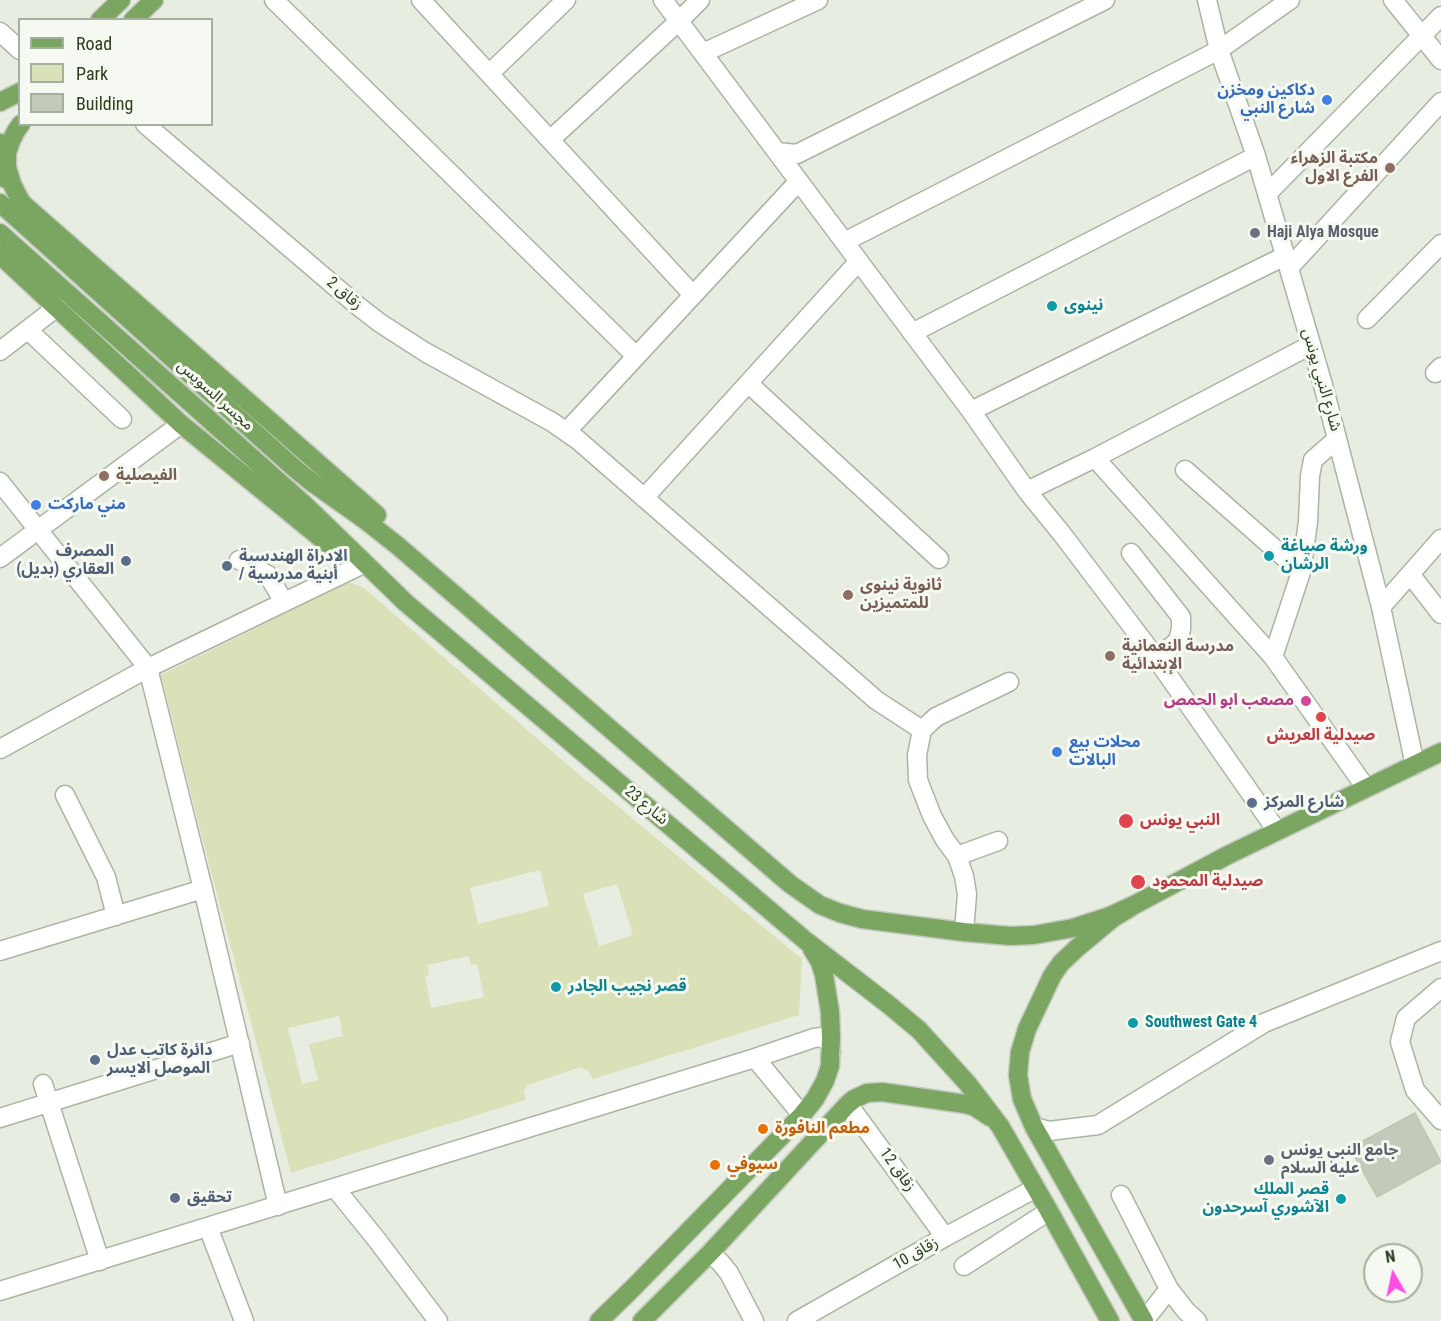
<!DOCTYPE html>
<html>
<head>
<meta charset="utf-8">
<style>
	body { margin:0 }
	#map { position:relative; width:1441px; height:1321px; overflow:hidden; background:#e7ede1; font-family:"Roboto Condensed",sans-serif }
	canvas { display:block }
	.legend { position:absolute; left:18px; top:18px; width:195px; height:108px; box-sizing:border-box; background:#f6f9f1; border:2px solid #a5af9d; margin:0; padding:8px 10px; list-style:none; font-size:18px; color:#2b3f1f }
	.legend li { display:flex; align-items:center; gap:12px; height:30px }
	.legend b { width:30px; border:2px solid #a5af9d }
	.north { position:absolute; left:1363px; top:1243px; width:60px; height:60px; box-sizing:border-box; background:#f6f9f1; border:2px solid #a5af9d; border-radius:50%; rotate:351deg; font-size:16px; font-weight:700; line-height:24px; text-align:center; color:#2b3f1f }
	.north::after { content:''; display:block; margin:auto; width:21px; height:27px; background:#fe4de7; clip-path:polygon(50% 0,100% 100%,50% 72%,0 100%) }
</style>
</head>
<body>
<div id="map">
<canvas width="1441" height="1321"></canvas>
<ul class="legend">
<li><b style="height:8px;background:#7ba661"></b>Road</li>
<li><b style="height:16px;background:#dae0b7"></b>Park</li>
<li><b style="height:16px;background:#c2cbb9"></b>Building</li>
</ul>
<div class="north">N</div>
</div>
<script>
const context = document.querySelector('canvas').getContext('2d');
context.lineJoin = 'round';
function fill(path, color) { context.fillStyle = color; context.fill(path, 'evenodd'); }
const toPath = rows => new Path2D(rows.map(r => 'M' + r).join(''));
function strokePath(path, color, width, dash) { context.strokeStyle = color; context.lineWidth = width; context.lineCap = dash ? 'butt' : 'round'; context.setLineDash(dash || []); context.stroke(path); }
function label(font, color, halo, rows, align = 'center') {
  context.font = font + ' "Roboto Condensed","Noto Sans Arabic",sans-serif'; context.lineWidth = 6; context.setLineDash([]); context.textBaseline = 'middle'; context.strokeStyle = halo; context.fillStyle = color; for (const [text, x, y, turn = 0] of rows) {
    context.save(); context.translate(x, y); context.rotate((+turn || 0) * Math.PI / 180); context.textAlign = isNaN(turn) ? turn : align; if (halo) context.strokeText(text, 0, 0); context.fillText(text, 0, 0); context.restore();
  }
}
fill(toPath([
	[349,582,364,588,557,756,802,959,799,1015,593,1079,588,1071,580,1067,528,1085,524,1091,525,1100,291,1173,209,864,161,675],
	[540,870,549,906,478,924,470,888],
	[617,884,633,935,599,946,583,894],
	[469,956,471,965,477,964,484,997,431,1008,425,976,429,975,427,965],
	[339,1016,343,1036,309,1044,318,1080,302,1084,288,1028]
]), '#dae0b7');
const building = toPath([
	[1415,1113,1441,1162,1377,1197,1350,1148,1415,1113]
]);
fill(building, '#c2cbb9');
strokePath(building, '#bdc7b2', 1.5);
const minor = toPath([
	[274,0,636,356],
	[421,0,693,295],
	[663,0,971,411,1027,491,1062,534,1156,658,1277,831],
	[1207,0,1219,50,1256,156,1323,385,1381,607,1415,765],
	[1393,0,1441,60],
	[0,32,20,50],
	[703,53,818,0],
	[489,74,566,0],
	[145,124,358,306,380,323,425,352,552,422,578,440,876,700,922,730],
	[550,140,679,21,700,0],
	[777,152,797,154,1105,0],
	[1267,194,1441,16],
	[844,242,1219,50,1290,0],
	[1289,268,1441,102],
	[1367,319,1441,244],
	[28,330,122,419],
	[912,333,1256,156],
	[0,351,57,307],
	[1435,373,1441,367],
	[748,383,939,559],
	[971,411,1285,256],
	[567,431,799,181],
	[1095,458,1273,657,1366,788],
	[1185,470,1301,572],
	[0,482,148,668,203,889,278,1206],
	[1027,491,1095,458,1311,345],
	[644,498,859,261],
	[1131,553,1181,617,1181,629,1178,641,1156,658],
	[0,558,181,424],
	[239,560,268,575,284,602],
	[1410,574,1441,614],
	[1381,607,1441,539],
	[1273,657,1301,572,1308,522,1310,476,1313,460,1337,439],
	[0,749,148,668,357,567],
	[65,795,106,877,116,916],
	[957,856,998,841],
	[964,932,967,894,964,876,957,856,945,840,932,816,918,780,917,755,922,730,936,717,1009,682],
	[0,951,203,889],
	[1441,988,1406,1018,1400,1042,1415,1090,1441,1120],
	[755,1058,802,1115],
	[43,1084,100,1261],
	[848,1104,945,1237],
	[0,1118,240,1043],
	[1034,1127,1049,1131,1098,1125,1264,1023,1441,951],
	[335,1188,377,1240,438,1321],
	[1121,1195,1169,1289,1144,1321],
	[208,1227,244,1321],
	[710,1253,720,1262,729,1273,754,1321],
	[964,1266,1049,1211],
	[1169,1289,1186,1311,1197,1321],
	[0,1291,755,1058,814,1038,822,1037,826,1039,830,1045,831,1053],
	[797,1321,945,1237,1036,1188]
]);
const major = toPath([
	[100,20,121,0],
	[133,20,154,0],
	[0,102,20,92],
	[0,143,7,164,6,179],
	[7,162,7,153,11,141,16,131,21,124],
	[7,167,12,184,17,194,22,203,31,211,377,515],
	[0,203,293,467,314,484,365,520,398,546,790,884,820,905,840,913,862,919,964,932,1010,936,1034,935,1073,928,1110,916,1136,904],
	[0,233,305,505,406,603,806,941,889,1005,919,1030,968,1084,1000,1126,1049,1211,1110,1321],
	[0,255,181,424,333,548],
	[599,1321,632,1289,802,1115,815,1099,825,1081,830,1066,831,1038,830,1012,824,975,820,962,812,949],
	[642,1321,710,1253,848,1104,854,1099,867,1093,882,1092,965,1104,975,1107,990,1117],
	[1144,1321,1034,1127,1022,1099,1018,1075,1020,1052,1027,1029,1052,976,1061,963,1077,948,1113,918,1136,904,1228,855,1441,752]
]);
strokePath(minor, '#abb5a3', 21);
strokePath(major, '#c4c9c0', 21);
strokePath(minor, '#fff', 18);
strokePath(major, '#7ba661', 18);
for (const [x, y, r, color] of [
	[1327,100,6,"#3f7fe0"],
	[1390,168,6,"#8d6e63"],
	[1255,233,6,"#6b7280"],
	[1052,306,6,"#0f9aa8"],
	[104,476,6,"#8d6e63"],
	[36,505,6,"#3f7fe0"],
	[1269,556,6,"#0f9aa8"],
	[126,561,6,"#5c6f8a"],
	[227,566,6,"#5c6f8a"],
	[848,595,6,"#8d6e63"],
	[1110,656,6,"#8d6e63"],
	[1306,701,6,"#d1479c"],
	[1321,717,6,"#e0444e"],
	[1057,752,6,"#3f7fe0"],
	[1252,803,6,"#5c6f8a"],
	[1126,821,8,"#e0444e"],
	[1138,882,8,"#e0444e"],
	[556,987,6,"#0f9aa8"],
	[1133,1023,6,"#0f9aa8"],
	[95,1060,6,"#5c6f8a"],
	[763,1129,6,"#e8710a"],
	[1269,1160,6,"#6b7280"],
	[715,1165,6,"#e8710a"],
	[175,1198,6,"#5c6f8a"],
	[1341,1199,6,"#0f9aa8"]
]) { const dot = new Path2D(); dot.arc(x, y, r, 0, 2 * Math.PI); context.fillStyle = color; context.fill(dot); strokePath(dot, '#f6f9f1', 2); }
label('bold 16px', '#366cbe', '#f6f9f1', [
	["دكاكين ومخزن",1315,91,"right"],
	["شارع النبي",1315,109,"right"],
	["مني ماركت",48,505],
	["محلات بيع",1069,743],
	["البالات",1069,761]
], 'left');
label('bold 16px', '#785e54', '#f6f9f1', [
	["مكتبة الزهراء",1378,159,"right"],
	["الفرع الاول",1378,177,"right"],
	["الفيصلية",116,476],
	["ثانوية نينوى",860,586],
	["للمتميزين",860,604],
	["مدرسة النعمانية",1122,647],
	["الإبتدائية",1122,665]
], 'left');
label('bold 16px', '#5b616d', '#f6f9f1', [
	["Haji Alya Mosque",1267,233],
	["جامع النبي يونس",1281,1151],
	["عليه السلام",1281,1169]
], 'left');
label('16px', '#2b3f1f', '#f6f9f1', [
	["زقاق 2",344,294,40],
	["شارع النبي يونس",1321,380,74],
	["مجسر السويس",215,396,42],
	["شارع 23",646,806,40],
	["زقاق 12",897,1170,54],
	["زقاق 10",916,1254,-30]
]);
label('bold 16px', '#0d838f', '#f6f9f1', [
	["نينوى",1064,306],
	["ورشة صياغة",1281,547],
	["الرشان",1281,565],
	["قصر نجيب الجادر",568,987],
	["Southwest Gate 4",1145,1023],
	["قصر الملك",1329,1190,"right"],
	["الآشوري آسرحدون",1329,1208,"right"]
], 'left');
label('bold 16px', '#4e5e75', '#f6f9f1', [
	["المصرف",114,552,"right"],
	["العقاري (بديل)",114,570,"right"],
	["الادراة الهندسية",239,557],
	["/ أبنية مدرسية",239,575],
	["شارع المركز",1264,803],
	["دائرة كاتب عدل",107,1051],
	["الموصل الايسر",107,1069],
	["تحقيق",187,1198]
], 'left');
label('bold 16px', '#b23c85', '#f6f9f1', [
	["مصعب ابو الحمص",1294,701]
], 'right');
label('bold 16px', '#be3a42', '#f6f9f1', [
	["صيدلية العريش",1321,736,"center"],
	["النبي يونس",1140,821],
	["صيدلية المحمود",1152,882]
], 'left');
label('bold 16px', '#c56008', '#f6f9f1', [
	["مطعم النافورة",775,1129],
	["سيوفي",727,1165]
], 'left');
</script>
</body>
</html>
